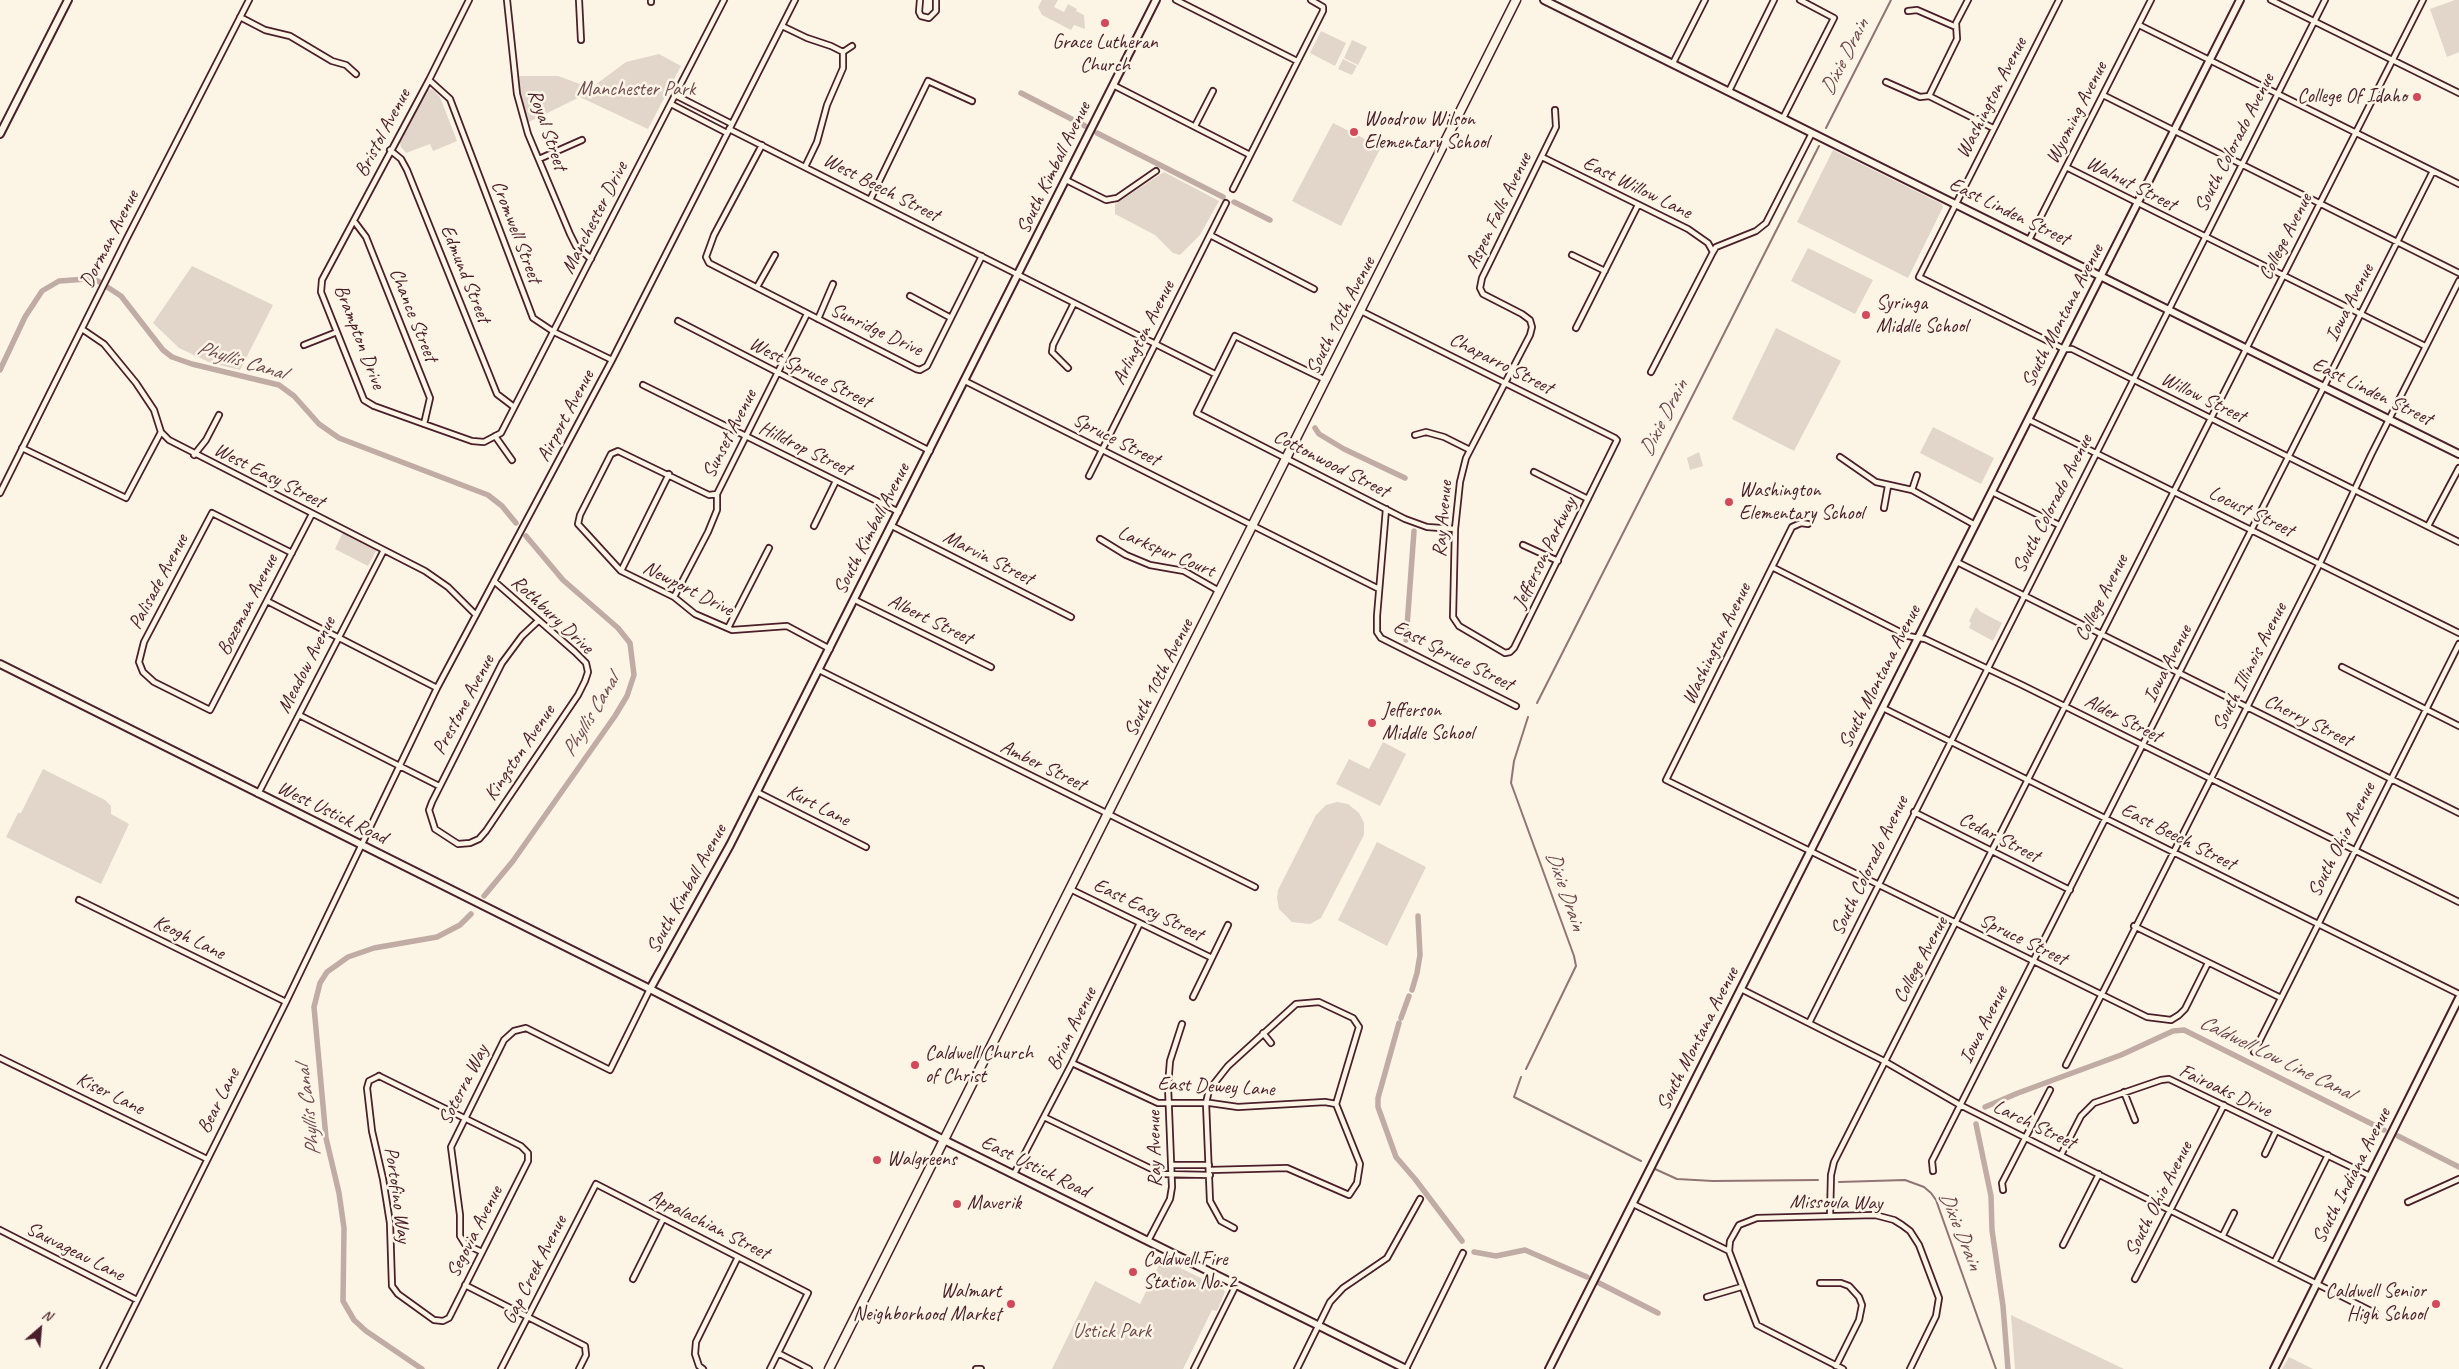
<!DOCTYPE html>
<html>
<head>
<meta charset="utf-8">
<style>
	body { margin:0 }
	#map { position:relative; width:2459px; height:1369px; overflow:hidden; background:#fcf5e5; font-family:Caveat,sans-serif }
	canvas { display:block }
	.north { position:absolute; left:15px; top:1304px; width:50px; height:50px; -webkit-text-stroke:4px #fcf5e5; paint-order:stroke; rotate:27deg; font-size:14px; font-weight:700; line-height:20px; text-align:center; color:#4a1f2b }
	.north::after { content:''; display:block; margin:auto; width:18px; height:22px; background:#4a1f2b; clip-path:polygon(50% 0,100% 100%,50% 72%,0 100%) }
</style>
</head>
<body>
<div id="map">
<canvas width="2459" height="1369"></canvas>
<div class="north">N</div>
</div>
<script>
const context = document.querySelector('canvas').getContext('2d');
context.lineJoin = 'round';
function fill(path, color) { context.fillStyle = color; context.fill(path, 'evenodd'); }
const toPath = rows => new Path2D(rows.map(r => 'M' + r).join(''));
function strokePath(path, color, width, dash) { context.strokeStyle = color; context.lineWidth = width; context.lineCap = dash ? 'butt' : 'round'; context.setLineDash(dash || []); context.stroke(path); }
function label(font, color, halo, rows, align = 'center') {
  context.font = font + ' Caveat,sans-serif'; context.lineWidth = 5; context.setLineDash([]); context.textBaseline = 'middle'; context.strokeStyle = halo; context.fillStyle = color; for (const [text, x, y, turn = 0] of rows) {
    context.save(); context.translate(x, y); context.rotate((+turn || 0) * Math.PI / 180); context.textAlign = isNaN(turn) ? turn : align; if (halo) context.strokeText(text, 0, 0); context.fillText(text, 0, 0); context.restore();
  }
}
fill(toPath([
	[1042,0,1058,0,1054,7,1064,12,1068,4,1077,9,1076,11,1084,15,1085,29,1074,25,1071,30,1042,15,1038,7],
	[2455,0,2459,0,2459,52,2447,57,2430,9],
	[1321,31,1346,43,1335,66,1310,53],
	[1352,40,1367,47,1358,65,1344,58],
	[659,54,681,66,648,129,580,97,529,122,522,103,519,76,558,76,591,88,626,62],
	[1343,59,1357,66,1352,75,1338,69],
	[432,89,440,97,457,141,433,151,430,144,406,153,401,147,399,140,425,90],
	[1333,123,1381,147,1341,226,1292,201],
	[1833,150,1942,204,1943,207,1908,278,1797,222],
	[1164,172,1219,201,1200,235,1180,255,1173,253,1155,235,1115,214,1115,204],
	[1808,248,1873,280,1855,314,1791,281],
	[192,266,273,305,240,370,211,363,179,348,153,323],
	[1776,328,1841,361,1794,451,1732,419],
	[1933,427,1994,458,1981,484,1920,453],
	[1699,452,1703,466,1690,470,1687,458],
	[343,532,377,549,368,566,335,549],
	[1976,607,1981,612,2002,623,1993,641,1969,628,1971,623,1969,621],
	[1383,742,1406,754,1380,806,1336,784,1349,759,1369,769],
	[43,769,105,800,111,806,111,814,129,824,101,884,6,837,18,813,21,813],
	[1337,802,1348,804,1359,813,1364,823,1364,835,1321,918,1310,924,1292,922,1279,909,1277,898,1278,890,1316,815,1326,805],
	[1377,842,1426,867,1387,946,1338,920],
	[1162,1259,1223,1289,1225,1292,1217,1311,1212,1310,1183,1369,1052,1369,1095,1281,1140,1304],
	[2011,1315,2124,1369,2015,1369],
	[2289,1357,2313,1369,2282,1369]
]), '#e2d5ca');
strokePath(toPath([
	[1826,128,1891,0],
	[1537,703,1819,146],
	[1526,1069,1576,966,1574,956,1511,783,1514,761,1528,717],
	[1521,1077,1514,1097,1641,1161],
	[1655,1169,1677,1179,1713,1181,1818,1180],
	[1839,1182,1905,1180,1924,1187,1931,1193,1936,1200,1996,1369]
]), '#917474', 2);
strokePath(toPath([
	[1021,93,1087,127],
	[1097,133,1223,197],
	[1234,202,1270,220],
	[0,370,25,317,42,291,59,281,87,279,98,281,121,296,163,350,172,357,192,364,279,385,294,396,319,424,339,438,488,495,502,506,516,523],
	[1315,428,1319,434,1344,449,1405,478],
	[1406,640,1414,531],
	[484,896,513,861,615,716,627,696,634,675,630,643,618,628,563,580,526,536],
	[1412,990,1417,973,1420,955,1418,916],
	[1401,1018,1409,996],
	[1399,1023,1378,1098,1378,1107,1396,1157,1415,1179,1462,1241],
	[1985,1107,2018,1093,2121,1055,2173,1031,2184,1030,2384,1130],
	[1976,1124,1991,1196,1992,1230,2003,1306,2008,1369],
	[2398,1136,2459,1167],
	[1474,1252,1496,1256,1525,1250,1587,1277],
	[1599,1283,1658,1313],
	[422,1369,366,1331,354,1320,343,1301,344,1228,339,1193,326,1138,314,1007,320,983,327,972,348,957,374,948,437,937,460,925,471,914]
]), '#c0aca5', 5.5);
const street = toPath([
	[469,0,429,80,322,280,321,292,364,400,374,406,424,424,472,441,484,442,501,433,724,0],
	[507,0,517,94,528,134,570,234,576,246,591,259],
	[579,0,581,40],
	[651,0,651,2],
	[920,0,919,12,921,16,929,18,936,11,936,0],
	[1176,0,1297,61],
	[2059,0,1919,277,2064,349,2072,349,2459,542],
	[2271,0,2459,93],
	[1908,11,1917,10,1956,27],
	[240,17,265,30,290,36,332,61,346,65,356,74],
	[2139,25,2459,184],
	[782,26,807,38,831,46,843,52,843,68,827,105,817,142,805,167],
	[843,52,852,46],
	[1673,63,1705,0],
	[429,80,450,99,533,318,554,332,612,360],
	[1886,82,1920,97,1929,96,1957,39,1956,23,1968,0],
	[1113,85,1250,155],
	[1729,91,1774,0],
	[675,95,732,124],
	[2103,95,2459,273],
	[1929,96,1993,128],
	[671,104,727,133],
	[1783,118,1834,18,1800,0],
	[1195,126,1213,91],
	[729,129,1215,374],
	[762,145,714,235,706,257,709,263,916,369,920,370,927,366,982,256],
	[390,150,401,159,407,170,497,394,514,407],
	[1542,157,1688,229,1708,243,1713,252],
	[539,159,582,140],
	[2066,167,2425,346],
	[1066,180,1106,200,1117,198,1156,171],
	[1233,189,1323,11,1323,7,1311,0],
	[870,200,928,81,972,101],
	[354,221,366,237,430,398,424,424],
	[1210,235,1314,289],
	[2029,240,2151,0],
	[1572,255,1605,271],
	[757,287,775,255],
	[910,296,951,318],
	[1361,311,1615,438,1617,440,1514,648,1510,652,1505,653,1459,626,1453,617,1455,529,1460,482,1466,458,1505,383,1530,335,1532,327,1530,320,1522,314,1483,294,1480,288,1482,278,1556,127,1555,110],
	[818,319,833,284],
	[678,321,930,451],
	[1576,328,1638,205],
	[82,329,104,344,136,383,154,410,161,432,169,440,425,571,448,587,476,615],
	[304,345,337,332],
	[1068,368,1052,352,1053,345,1074,303],
	[1651,372,1713,252,1716,247,1756,231,1766,223,1812,133],
	[1326,380,1235,336,1197,413,1405,519,1427,527,1455,529],
	[965,381,1379,589],
	[643,385,899,512],
	[2029,420,2459,633],
	[1415,435,1426,432,1444,437,1470,450],
	[495,436,512,460],
	[22,448,126,498,161,432],
	[194,455,206,440,219,415],
	[1840,457,1876,482,1912,490,1975,525],
	[1534,472,1588,499],
	[1089,476,1226,203],
	[1912,490,1917,475],
	[1992,492,2059,525],
	[0,493,126,240,249,0],
	[717,494,709,495,618,451,611,454,580,515,578,524,621,571,674,597,695,614,732,630,787,626,830,649],
	[1884,508,1888,486],
	[1386,509,1377,616,1377,632,1381,638,1516,706],
	[1808,524,1801,523,1792,527,1666,780,2147,1017,2171,1020,2179,1015,2185,1009,2208,963],
	[814,526,836,481],
	[892,526,1071,617],
	[2428,526,2459,468],
	[1100,539,1126,555,1150,565,1184,571,1219,591],
	[1523,545,1558,561],
	[292,553,212,513,144,642,139,662,143,672,154,682,210,710,312,514],
	[1957,562,2459,813],
	[1772,567,1908,636,1925,639,2022,685,2459,902],
	[621,571,669,474],
	[494,581,575,652,586,663,588,672,585,681,578,695,486,831,479,839,470,843,458,844,435,829,429,810,432,802,502,663,522,636,538,621],
	[674,597,708,532,717,510,717,494,807,314],
	[855,600,991,667],
	[267,601,437,688],
	[728,628,769,548],
	[2342,667,2459,726],
	[819,670,1255,887],
	[1883,708,2459,994],
	[299,715,439,786],
	[757,792,866,847],
	[258,794,384,550],
	[1914,812,2070,890],
	[1070,889,1212,958],
	[79,900,286,1002],
	[2134,926,2279,997],
	[1741,989,1884,1061,1960,1105,2375,1313],
	[1193,997,1228,925],
	[1809,1023,2325,0],
	[1263,1033,1271,1043],
	[2254,1052,2459,644],
	[0,1058,207,1159],
	[1072,1063,1158,1103,1210,1103,1238,1107,1325,1102,1336,1104],
	[2066,1065,2320,563,2371,455,2459,281],
	[379,1076,521,1146,528,1153,528,1161,449,1318,443,1321,434,1320,398,1294,392,1286,390,1223,383,1179,372,1131,367,1088,369,1081,379,1076],
	[2124,1092,2135,1120],
	[1044,1117,1162,1174,1210,1175],
	[2265,1154,2276,1131],
	[2061,1155,2081,1116,2094,1103,2161,1080,2169,1079,2370,1176],
	[1172,1165,1209,1165],
	[1210,1170,1287,1168,1349,1195,1357,1183,1360,1164,1336,1104,1359,1027,1353,1018,1319,1002,1296,1004,1228,1066,1209,1090,1206,1103,1210,1201,1221,1221,1234,1228],
	[1933,1171,1932,1161,2433,171],
	[1014,1174,1072,1063,1140,923],
	[2003,1190,2002,1183,2050,1090],
	[2408,1202,2459,1179],
	[1633,1204,1729,1251,1757,1325,1843,1369],
	[1830,1216,1831,1175,1834,1162,2423,0],
	[0,1230,137,1300],
	[2223,1235,2234,1213],
	[1148,1241,1170,1199,1172,1187,1168,1086,1170,1061,1182,1024],
	[2063,1245,2099,1174],
	[1729,1251,1730,1241,1739,1225,1757,1218,1875,1215,1894,1220,1902,1225,1910,1231,1919,1245,1939,1298,1936,1316,1910,1369],
	[482,1252,465,1244,460,1236,460,1215,451,1147,504,1040,514,1031,526,1028,610,1070,650,989],
	[2275,1261,2328,1155],
	[633,1279,663,1219],
	[2135,1279,2224,1105],
	[1820,1283,1841,1283,1849,1286,1859,1297,1862,1305,1859,1320,1836,1366],
	[465,1285,585,1346,586,1355,579,1369],
	[1707,1297,1741,1287],
	[778,1353,809,1369],
	[103,1369,286,1002,437,688,612,360,795,0],
	[501,1369,596,1184,808,1293,770,1369],
	[703,1369,699,1366,695,1354,696,1342,738,1257],
	[976,1369,981,1369],
	[1194,1369,1236,1285],
	[1297,1369,1330,1302,1343,1288,1387,1258,1420,1199],
	[1406,1369,1463,1253]
]);
const secondary = toPath([
	[1544,0,2459,454],
	[0,134,68,0],
	[0,664,650,989,944,1140,1406,1369],
	[650,989,730,845,1156,0],
	[1549,1369,2240,0],
	[2274,1369,2459,998]
]);
const primary = toPath([
	[829,1369,1516,0]
]);
strokePath(street, '#4a1f2b', 8);
strokePath(secondary, '#4a1f2b', 10);
strokePath(primary, '#4a1f2b', 11);
strokePath(street, '#fcf5e5', 4.5);
strokePath(secondary, '#fcf5e5', 6);
strokePath(primary, '#fcf5e5', 8);
for (const [x, y, r, color] of [
	[1105,23,5,"#d1495b"],
	[2417,97,5,"#d1495b"],
	[1354,132,5,"#d1495b"],
	[1866,315,5,"#d1495b"],
	[1729,502,5,"#d1495b"],
	[1372,723,5,"#d1495b"],
	[915,1065,5,"#d1495b"],
	[877,1160,5,"#d1495b"],
	[957,1204,5,"#d1495b"],
	[1133,1272,5,"#d1495b"],
	[1011,1304,5,"#d1495b"],
	[2436,1304,5,"#d1495b"]
]) { const dot = new Path2D(); dot.arc(x, y, r, 0, 2 * Math.PI); context.fillStyle = color; context.fill(dot); strokePath(dot, '#fcf5e5', 2); }
label('20px', '#4a1f2b', '#fcf5e5', [
	["Grace Lutheran",1105,43,"center"],
	["Church",1105,66,"center"],
	["College Of Idaho",2407,97,"right"],
	["Woodrow Wilson",1364,120],
	["Elementary School",1364,143],
	["Syringa",1876,304],
	["Middle School",1876,327],
	["Washington",1739,491],
	["Elementary School",1739,514],
	["Jefferson",1382,711],
	["Middle School",1382,734],
	["Caldwell Church",925,1054],
	["of Christ",925,1077],
	["Walgreens",887,1160],
	["Maverik",967,1204],
	["Caldwell Fire",1143,1260],
	["Station No. 2",1143,1283],
	["Walmart",1001,1292,"right"],
	["Neighborhood Market",1001,1315,"right"],
	["Caldwell Senior",2426,1292,"right"],
	["High School",2426,1315,"right"]
], 'left');
label('20px', '#704c53', '#fcf5e5', [
	["Manchester Park",636,90],
	["Ustick Park",1112,1332]
]);
label('20px', '#4a1f2b', '#fcf5e5', [
	["Washington Avenue",1992,98,-63],
	["Wyoming Avenue",2077,113,-63],
	["Royal Street",547,130,71],
	["Bristol Avenue",383,133,-62],
	["South Colorado Avenue",2235,143,-63],
	["South Kimball Avenue",1054,168,-64],
	["Walnut Street",2131,184,27],
	["West Beech Street",881,188,27],
	["East Willow Lane",1637,188,26],
	["Aspen Falls Avenue",1499,211,-64],
	["East Linden Street",2009,212,26],
	["Manchester Drive",595,218,-63],
	["Cromwell Street",516,232,69],
	["College Avenue",2286,237,-63],
	["Dorman Avenue",110,239,-63],
	["Edmund Street",465,274,68],
	["Iowa Avenue",2350,303,-63],
	["Chance Street",413,315,68],
	["South 10th Avenue",1341,316,-63],
	["South Montana Avenue",2063,316,-63],
	["Sunridge Drive",876,330,25],
	["Arlington Avenue",1144,333,-63],
	["Brampton Drive",359,337,69],
	["Chaparro Street",1501,364,27],
	["West Spruce Street",810,373,27],
	["East Linden Street",2372,392,26],
	["Willow Street",2203,398,26],
	["Airport Avenue",566,416,-62],
	["Sunset Avenue",730,434,-63],
	["Spruce Street",1116,440,27],
	["Hilldrop Street",805,449,26],
	["Cottonwood Street",1331,464,27],
	["West Easy Street",269,476,27],
	["South Colorado Avenue",2053,504,-63],
	["Locust Street",2251,512,26],
	["Ray Avenue",1443,519,-85],
	["South Kimball Avenue",872,529,-63],
	["Larkspur Court",1166,552,23],
	["Jefferson Parkway",1545,553,-64],
	["Marvin Street",988,558,27],
	["Palisade Avenue",159,582,-62],
	["Newport Drive",688,589,27],
	["College Avenue",2102,598,-63],
	["Bozeman Avenue",248,605,-63],
	["Rothbury Drive",552,615,43],
	["Albert Street",930,620,26],
	["Washington Avenue",1717,644,-64],
	["East Spruce Street",1453,656,27],
	["Iowa Avenue",2168,664,-63],
	["Meadow Avenue",307,665,-63],
	["South Illinois Avenue",2250,667,-63],
	["South Montana Avenue",1880,677,-63],
	["South 10th Avenue",1159,678,-63],
	["Prestone Avenue",464,705,-62],
	["Alder Street",2123,719,27],
	["Cherry Street",2308,721,26],
	["Kingston Avenue",520,753,-56],
	["Amber Street",1043,766,26],
	["Kurt Lane",818,806,27],
	["West Ustick Road",332,813,26],
	["East Beech Street",2178,837,27],
	["Cedar Street",1999,838,27],
	["South Ohio Avenue",2342,840,-63],
	["South Colorado Avenue",1870,866,-64],
	["South Kimball Avenue",687,889,-61],
	["East Easy Street",1148,910,26],
	["Keogh Lane",189,938,26],
	["Spruce Street",2023,940,26],
	["College Avenue",1921,960,-62],
	["Iowa Avenue",1984,1025,-63],
	["Brian Avenue",1072,1029,-64],
	["South Montana Avenue",1698,1039,-63],
	["Soterra Way",464,1085,-63],
	["East Dewey Lane",1216,1087,3],
	["Fairoaks Drive",2225,1091,25],
	["Kiser Lane",110,1094,26],
	["Bear Lane",219,1101,-63],
	["Larch Street",2034,1125,26],
	["Ray Avenue",1155,1149,-91],
	["East Ustick Road",1035,1167,26],
	["South Indiana Avenue",2352,1176,-63],
	["Portofino Way",397,1195,82],
	["South Ohio Avenue",2159,1199,-63],
	["Missoula Way",1836,1203,1],
	["Appalachian Street",709,1225,27],
	["Segovia Avenue",475,1232,-63],
	["Sauvageau Lane",75,1252,27],
	["Gap Creek Avenue",535,1270,-63]
]);
label('italic 21px', '#6d4950', '#fcf5e5', [
	["Dixie Drain",1845,57,-63],
	["Phyllis Canal",241,361,17],
	["Dixie Drain",1664,418,-63],
	["Phyllis Canal",591,716,-59],
	["Dixie Drain",1565,891,71],
	["Caldwell Low Line Canal",2276,1058,26],
	["Phyllis Canal",309,1111,-97],
	["Dixie Drain",1960,1231,68]
]);
</script>
</body>
</html>
